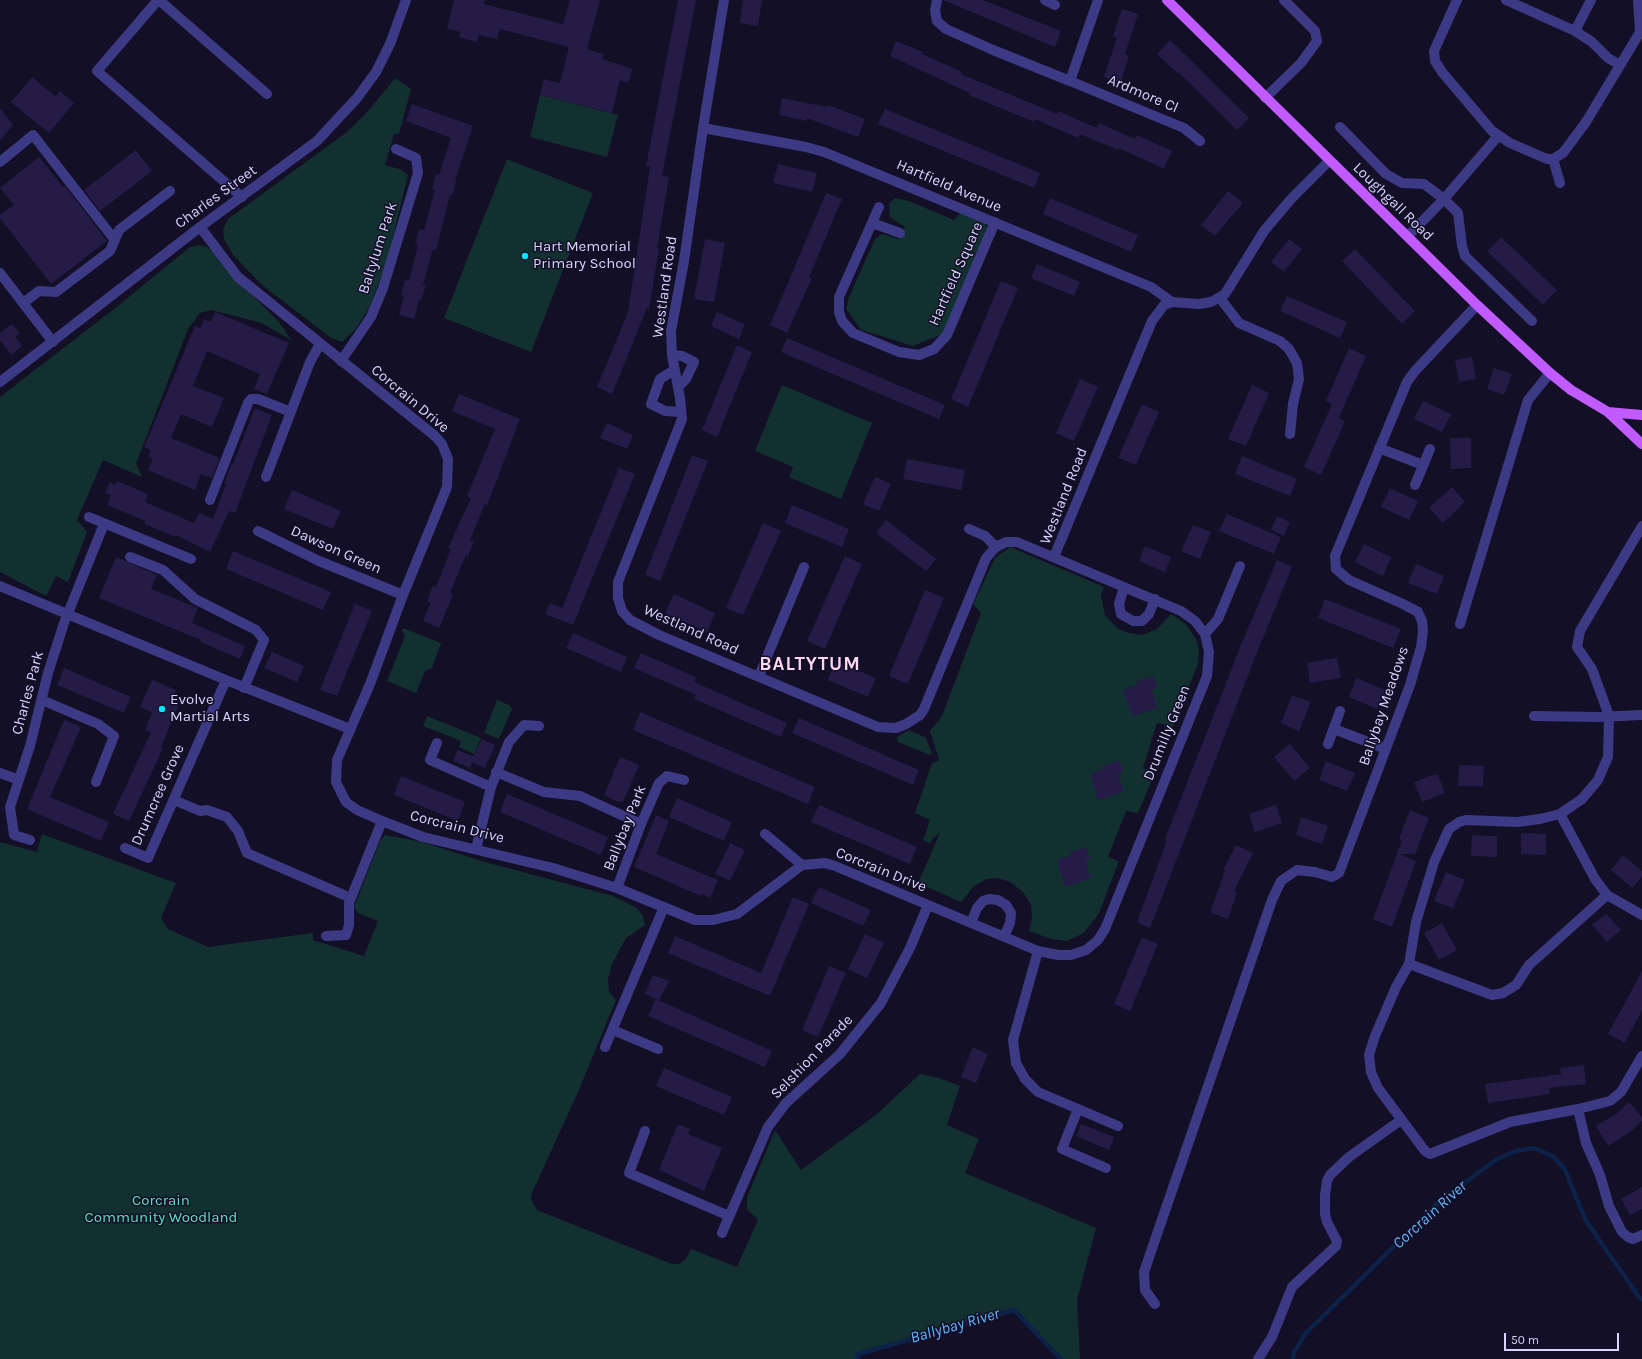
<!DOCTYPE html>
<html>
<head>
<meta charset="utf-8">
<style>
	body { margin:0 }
	#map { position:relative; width:1642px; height:1359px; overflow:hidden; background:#130f26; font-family:Karla,sans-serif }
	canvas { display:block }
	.scale { position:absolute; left:1504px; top:1333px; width:115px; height:18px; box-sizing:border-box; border:2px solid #d9d4ff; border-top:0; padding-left:5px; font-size:12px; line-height:14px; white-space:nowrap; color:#d9d4ff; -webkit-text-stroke:3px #130f26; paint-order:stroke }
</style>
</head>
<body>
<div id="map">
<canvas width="1642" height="1359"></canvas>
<div class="scale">50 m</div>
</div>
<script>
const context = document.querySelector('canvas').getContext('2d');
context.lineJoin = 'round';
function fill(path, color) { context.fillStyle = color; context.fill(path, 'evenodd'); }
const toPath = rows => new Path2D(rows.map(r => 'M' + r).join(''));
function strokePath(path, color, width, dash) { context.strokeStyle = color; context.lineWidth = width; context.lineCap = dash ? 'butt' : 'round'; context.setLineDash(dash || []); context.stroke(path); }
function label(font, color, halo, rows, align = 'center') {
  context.font = font + ' Karla,sans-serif'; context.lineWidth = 3; context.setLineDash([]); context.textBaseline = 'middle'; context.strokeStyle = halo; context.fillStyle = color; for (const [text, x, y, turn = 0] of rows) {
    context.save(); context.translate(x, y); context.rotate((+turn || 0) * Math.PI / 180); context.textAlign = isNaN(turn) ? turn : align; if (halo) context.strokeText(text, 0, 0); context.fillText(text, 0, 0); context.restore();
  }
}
fill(toPath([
	[395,78,411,89,399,134,394,134,385,165,402,170,408,175,387,261,369,308,355,330,342,342,331,338,262,285,234,256,224,239,223,230,228,219,347,132,369,110],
	[540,95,618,115,607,157,530,137],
	[507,159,593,193,531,352,444,318],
	[895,198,909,201,954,220,963,210,984,221,988,231,945,333,913,346,861,330,846,309,849,297,875,239,882,234,899,239,905,227,890,217,889,204],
	[199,245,207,247,216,254,240,283,279,322,291,340,262,323,211,310,200,313,188,329,136,464,142,477,103,460,77,520,87,532,68,582,56,576,46,596,0,572,0,397,114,309,190,247],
	[782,385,872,423,841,499,789,477,793,467,755,451],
	[1010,547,1104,587,1101,596,1105,615,1118,629,1129,633,1142,635,1157,629,1171,614,1186,624,1196,639,1199,649,1198,664,1173,727,1157,723,1143,768,1155,773,1138,813,1126,811,1108,857,1119,861,1099,913,1084,933,1067,941,1051,939,1029,931,1032,918,1031,905,1023,892,1010,882,998,878,987,879,974,886,961,902,918,883,940,833,933,838,930,843,923,840,930,820,915,813,932,763,939,760,930,731,942,716,981,613,973,604,995,558],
	[403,628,441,643,432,668,425,671,416,693,387,681,405,636,402,631],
	[497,700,509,705,512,709,499,739,484,733],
	[427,716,481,738,474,754,459,747,461,741,423,726],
	[909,730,926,738,932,753,930,755,898,742,897,737],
	[42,834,176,883,161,918,168,929,208,947,313,933,313,940,364,956,378,921,358,913,354,907,380,841,385,835,422,842,485,862,613,896,637,908,643,916,645,925,626,938,612,964,608,979,609,991,616,1000,578,1092,532,1193,531,1199,537,1210,672,1264,679,1264,685,1260,691,1249,737,1267,758,1220,747,1209,747,1197,775,1130,801,1170,877,1114,920,1074,939,1078,960,1086,947,1125,979,1139,965,1173,1096,1228,1077,1300,1080,1359,1061,1359,1014,1310,858,1354,857,1359,0,1359,0,842,37,852]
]), '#12302f');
strokePath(toPath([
	[857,1359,858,1354,1014,1310,1061,1359],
	[1293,1359,1294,1352,1305,1334,1442,1199,1497,1159,1516,1151,1534,1148,1554,1157,1565,1170,1586,1221,1639,1297,1642,1299]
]), '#0c2248', 4.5);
fill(toPath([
	[454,0,485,0,484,4,563,24,570,0,600,0,587,49,604,54,602,59,633,69,628,83,620,80,612,113,540,95,544,79,560,83,569,47,500,29,497,39,479,35,477,42,459,37,460,32,447,29],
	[678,0,696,0,662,176,669,177,657,249,659,249,649,309,647,308,612,394,597,387,628,312,650,167,646,166],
	[743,0,762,0,758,26,740,23],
	[943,0,983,0,1061,31,1055,47],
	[1122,9,1138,14,1125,54,1129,56,1120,83,1104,77,1117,38,1113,36],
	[1170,40,1249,118,1237,130,1178,72,1177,73,1157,54],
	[896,41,923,52,922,54,962,72,961,74,1057,114,1058,111,1097,128,1099,123,1135,139,1137,135,1172,151,1164,169,1119,148,1118,150,1080,134,1078,138,1035,119,1034,122,969,95,970,93,890,56],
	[32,77,56,97,60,91,74,103,49,133,11,102],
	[782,98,827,107,828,105,865,119,858,137,807,118,807,121,779,115],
	[412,104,473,126,455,180,457,180,452,195,450,195,436,250,433,249,423,285,426,285,421,301,419,300,414,319,399,315,404,296,401,295,405,280,409,281,418,245,415,244,419,229,424,230,435,190,432,190,436,174,439,175,451,138,406,121],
	[0,108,13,125,0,141],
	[885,109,1040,173,1034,188,878,124],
	[136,150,152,171,100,211,84,190],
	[39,157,63,187,65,186,107,241,51,284,0,218,0,215,14,205,0,188],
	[778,164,817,173,812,192,773,183],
	[1228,191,1243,203,1215,236,1201,225],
	[826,193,842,199,809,277,812,278,787,333,770,325],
	[1050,198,1138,235,1131,252,1043,214],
	[1501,237,1557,290,1543,305,1487,251],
	[705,239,725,243,714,302,694,299],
	[1289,239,1302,249,1284,272,1271,262],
	[1355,249,1415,311,1402,324,1342,261],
	[1037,264,1080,282,1074,296,1031,278],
	[1001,281,1018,288,968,407,951,399],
	[1287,296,1347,322,1340,338,1280,311],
	[215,312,289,343,267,394,254,389,260,374,207,351,193,386,224,398,212,427,181,414,171,438,220,458,212,478,201,474,195,490,148,470,153,459,148,457,151,450,144,447,195,326,200,328,204,319,211,322],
	[717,312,745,324,739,339,711,326],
	[12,324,20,334,15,337,22,346,11,355,0,340,0,333],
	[787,338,945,405,939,419,781,352],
	[737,345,752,352,717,437,702,430],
	[1349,348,1366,356,1339,418,1345,421,1321,475,1304,467,1332,404,1326,401],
	[1472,357,1476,379,1459,382,1455,360],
	[1494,368,1512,374,1504,395,1487,389],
	[1080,379,1098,387,1074,441,1056,433],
	[1252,385,1269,393,1246,446,1228,439],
	[459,394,520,419,493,490,487,505,485,504,470,540,474,541,468,556,466,555,450,593,453,595,439,628,423,621,431,603,427,601,433,586,436,587,451,549,448,548,471,498,467,496,495,429,452,411],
	[1423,401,1451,414,1442,432,1414,419],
	[1142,404,1159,412,1136,465,1118,458],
	[255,408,272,415,235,513,229,511,210,552,176,535,175,537,145,524,146,521,107,505,111,495,105,493,110,482,115,485,117,481,148,494,145,502,194,523,199,513,213,519,226,484,224,483,232,463,233,464],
	[607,423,633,435,627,449,600,438],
	[1450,438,1471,438,1471,468,1451,469],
	[692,455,708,461,660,581,645,575],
	[1242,456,1297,479,1290,496,1235,474],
	[907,459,965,470,961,490,903,479],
	[619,468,635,474,573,625,545,614,550,603,562,608],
	[875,477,891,484,879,511,863,504],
	[1452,487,1465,502,1443,523,1429,508],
	[1390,488,1418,501,1409,520,1381,507],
	[292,490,341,511,333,529,284,509],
	[792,505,849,529,842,547,785,523],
	[1227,514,1281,537,1274,554,1219,531],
	[1277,516,1290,522,1284,536,1271,530],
	[886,520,936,559,926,571,876,533],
	[763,523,781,531,743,615,726,608],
	[1193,525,1211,532,1200,559,1181,551],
	[1364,544,1391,557,1383,576,1355,562],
	[1145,546,1171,557,1165,572,1139,561],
	[233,551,331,592,323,610,226,569],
	[845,556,862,564,825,649,807,641],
	[116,557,157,575,151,589,198,608,192,623,245,646,240,659,201,642,201,640,99,598],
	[1277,560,1292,567,1254,660,1150,928,1137,922,1167,840,1165,839,1241,645],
	[1416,564,1444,576,1437,594,1408,583],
	[925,590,944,598,908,684,889,676],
	[674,594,715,613,707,632,665,613],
	[1325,599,1401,629,1393,648,1318,618],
	[355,604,372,611,337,696,320,690],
	[573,633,627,657,621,672,566,648],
	[272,652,304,666,297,682,264,668],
	[641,653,696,677,694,682,787,723,781,737,694,699,696,695,634,668],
	[1337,658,1341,678,1310,683,1307,663],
	[836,661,876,678,868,697,828,680],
	[64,668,131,697,124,713,57,685],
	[1153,676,1157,688,1152,690,1157,708,1132,716,1123,690,1137,685,1136,682],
	[1356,678,1385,690,1377,709,1349,697],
	[152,680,176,690,173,696,181,699,161,747,163,748,129,821,113,814,151,732,145,730,152,712,140,707],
	[1292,695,1311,702,1299,731,1281,723],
	[640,712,815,787,808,804,633,730],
	[799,718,919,770,913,785,792,733],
	[64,720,81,727,50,797,109,822,101,841,27,809],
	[482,739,495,745,485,768,472,762,470,768,453,761,458,750,473,756],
	[1290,744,1310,768,1294,781,1274,757],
	[620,757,639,765,623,802,618,802,604,795],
	[1119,760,1123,772,1118,774,1124,792,1098,800,1090,774,1103,769,1102,766],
	[1326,761,1355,773,1347,791,1319,780],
	[1459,765,1484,766,1483,786,1458,786],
	[1433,775,1438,775,1445,793,1422,802,1414,782],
	[401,776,465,802,458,821,394,795],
	[507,794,608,837,601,855,500,812],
	[677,798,732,822,724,841,669,817],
	[819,805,917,847,910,864,811,822],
	[1276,805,1282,823,1255,832,1249,814],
	[1410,810,1429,818,1415,854,1399,854,1416,861,1392,927,1373,919,1402,840,1399,839],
	[656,815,669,821,656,854,718,880,710,898,702,894,701,896,634,867],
	[1301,817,1328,826,1322,844,1296,835],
	[1521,833,1546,834,1546,855,1521,854],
	[1472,835,1497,836,1497,857,1471,856],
	[730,843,745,850,730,881,715,874],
	[1236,845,1253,853,1234,891,1237,892,1228,919,1210,912,1225,871,1223,870],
	[1086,847,1090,859,1085,861,1091,878,1065,887,1057,860,1070,856,1069,852],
	[1623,855,1642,871,1642,877,1632,888,1611,870],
	[1446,872,1465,880,1453,908,1434,901],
	[819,887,871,910,863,926,811,903],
	[793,897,809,904,770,996,668,953,675,936,761,973],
	[1606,914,1621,930,1607,942,1592,925],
	[1442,923,1457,950,1439,960,1424,933],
	[865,934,884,943,867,978,848,969],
	[1142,937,1158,944,1130,1011,1114,1004],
	[829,966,846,973,818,1037,802,1030],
	[1642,971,1642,1010,1625,1043,1608,1034],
	[653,975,669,981,659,1001,645,994],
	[656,999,772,1051,765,1067,648,1016],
	[973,1047,988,1054,976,1083,961,1077],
	[1584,1065,1586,1084,1549,1088,1550,1094,1488,1103,1485,1084,1561,1074,1560,1068],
	[664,1068,732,1097,724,1115,656,1086],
	[1629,1102,1642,1117,1642,1121,1630,1132,1608,1146,1596,1126,1616,1114],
	[678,1124,690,1129,688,1134,722,1148,704,1191,659,1170],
	[1081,1124,1114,1137,1109,1150,1076,1136],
	[1642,1187,1642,1209,1630,1215,1621,1199]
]), '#241b47');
strokePath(toPath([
	[158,0,97,71,242,197],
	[159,0,267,94],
	[937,0,935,10,937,21,946,29,993,50,1070,81,1098,0],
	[1045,0,1055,5],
	[1457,0,1434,51,1435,61,1442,72,1492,131,1510,143,1547,159,1553,159,1563,153,1586,122,1640,32,1638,0],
	[1506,0,1575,31,1592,42,1608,58,1620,65],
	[1575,31,1591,0],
	[1070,81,1184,128,1200,141],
	[1265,98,1301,63,1317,41,1315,31,1284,0],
	[1340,127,1386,174,1402,183,1424,184,1444,199,1458,213,1462,246,1465,256,1532,321],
	[703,128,806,147,824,152,1151,287,1172,302],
	[1553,159,1560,183],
	[0,162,33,135,114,239],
	[879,207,839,297,839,312,842,321,853,333,899,352,919,355,934,349,947,335,995,222],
	[872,223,900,233],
	[200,227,238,277,435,436,442,444,448,459,447,487,403,595,370,684,337,760,336,782,346,802,357,810,382,821,423,837,553,868,617,888,695,920,713,920,737,914,802,865,825,863,835,866,1038,951,1058,955,1071,955,1086,950,1098,940,1105,929,1207,676,1209,652,1205,634,1195,621,1181,611,1017,542,1006,542,996,547,986,558,924,709,920,715,906,724,896,728,878,727,659,635,630,620,622,611,618,598,618,582,682,419,680,398,672,355,671,331,684,261,703,128,724,0],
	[1408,236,1444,199,1498,136],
	[0,273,53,342],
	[1220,298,1239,323,1280,341,1289,349,1297,363,1299,379,1293,404,1290,434],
	[23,303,39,291,56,292,110,251,119,230,170,191],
	[672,355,682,356,694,362,686,379,678,387],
	[341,361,371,317,383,288,418,173,416,158,396,149],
	[674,370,660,379,651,404,665,411,681,412],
	[0,382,200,227,317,141,357,98,376,72,390,44,406,0],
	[1379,448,1423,465],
	[266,477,310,362,320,344],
	[1415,485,1430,449],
	[210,500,248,403,251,399,258,399,291,412],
	[89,517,191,559],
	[1642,526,1580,631,1577,647,1592,669,1609,716,1608,757,1598,780,1582,799,1560,814,1540,819,1517,822,1466,820,1459,822,1449,829,1434,862,1416,922,1409,964,1396,987,1375,1036,1369,1055,1371,1072,1378,1088,1425,1151,1430,1154,1510,1122,1578,1109,1610,1101,1621,1092,1642,1056],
	[969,529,985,536,996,547],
	[258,531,319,561,403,595],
	[130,557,163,570,195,599,256,630,264,640,244,688],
	[1054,557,1152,321,1164,305,1172,302,1199,304,1211,302,1225,294,1264,231,1291,199,1329,161],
	[0,586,226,680,350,729],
	[1124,587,1119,604,1121,614,1133,621,1142,621,1149,614,1155,599],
	[1460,624,1528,400,1550,373],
	[1205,634,1218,619,1240,566],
	[759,676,804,567],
	[42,700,98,724,114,736,96,782],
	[1534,716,1598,717,1642,715],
	[1334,729,1386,749],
	[437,743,430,760,491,787],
	[1328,744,1340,711],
	[496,772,544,792,580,796,641,824],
	[0,773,19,780],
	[174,800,200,811,207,810,227,817,238,831,247,853,351,898],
	[1560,814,1595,879,1607,895,1642,915],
	[765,834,802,865],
	[30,840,14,835,10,807,30,746,48,673,64,623,104,524],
	[125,848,148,858,226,680],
	[476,849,491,787,509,742,524,725,539,726],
	[617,888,641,824,659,783,667,776,684,780],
	[971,923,977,908,983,901,989,899,998,900,1006,905,1011,913,1010,923,1004,937],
	[326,936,346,935,349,925,349,903,382,821],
	[1038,951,1013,1040,1016,1063,1025,1079,1038,1092,1118,1126],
	[1409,964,1492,995,1503,993,1516,985,1529,965,1607,895],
	[613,1030,658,1049],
	[605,1047,664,907],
	[1078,1109,1062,1149,1106,1168],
	[1578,1109,1586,1143,1600,1175,1609,1206,1622,1232,1628,1237,1633,1239,1642,1235],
	[645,1131,629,1173,729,1216],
	[722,1233,768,1127,786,1103,840,1054,881,1003,910,948,928,905],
	[1155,1304,1145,1290,1144,1272,1272,900,1281,881,1297,870,1315,872,1332,877,1339,873,1410,685,1421,647,1423,631,1422,621,1418,612,1403,604,1349,580,1336,569,1335,556,1407,382,1415,371,1477,305],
	[1258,1359,1272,1337,1292,1287,1336,1246,1337,1241,1327,1222,1325,1214,1325,1195,1327,1181,1330,1175,1349,1157,1401,1120]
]), '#3d3a85', 10);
strokePath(toPath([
	[1167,0,1477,305,1550,373,1571,390,1608,412,1642,444],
	[1608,412,1642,415]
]), '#c25bff', 10);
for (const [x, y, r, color] of [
	[525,256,4,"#00e5ff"],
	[162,709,4,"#00e5ff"]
]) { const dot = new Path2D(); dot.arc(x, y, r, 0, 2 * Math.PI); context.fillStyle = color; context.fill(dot); strokePath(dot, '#130f26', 1.5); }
label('15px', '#d9d4ff', '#130f26', [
	["Ardmore Cl",1143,94,23],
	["Hartfield Avenue",949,186,23],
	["Charles Street",216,197,-36],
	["Loughgall Road",1393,202,44],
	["Baltylum Park",378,248,-72],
	["Hartfield Square",956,274,-66],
	["Westland Road",665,287,-82],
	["Corcrain Drive",410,399,40],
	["Westland Road",1064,496,-68],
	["Dawson Green",336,550,24],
	["Westland Road",691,630,24],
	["Charles Park",28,693,-75],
	["Ballybay Meadows",1384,706,-71],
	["Drumilly Green",1167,733,-68],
	["Drumcree Grove",158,795,-66],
	["Corcrain Drive",457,827,14],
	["Ballybay Park",625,828,-68],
	["Corcrain Drive",881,870,22],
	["Selshion Parade",812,1057,-46]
]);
label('15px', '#d9d4ff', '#130f26', [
	["Hart Memorial",533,247],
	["Primary School",533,264],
	["Evolve",170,700],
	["Martial Arts",170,717]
], 'left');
label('15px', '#5fe0c0', '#130f26', [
	["Corcrain",161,1201],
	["Community Woodland",161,1218]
]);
label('italic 16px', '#62b6ff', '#130f26', [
	["Corcrain River",1430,1215,-42],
	["Ballybay River",955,1326,-16]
]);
context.letterSpacing = '1px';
label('bold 19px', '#ffd6f0', '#130f26', [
	["BALTYTUM",810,665]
]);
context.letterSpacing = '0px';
</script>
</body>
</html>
